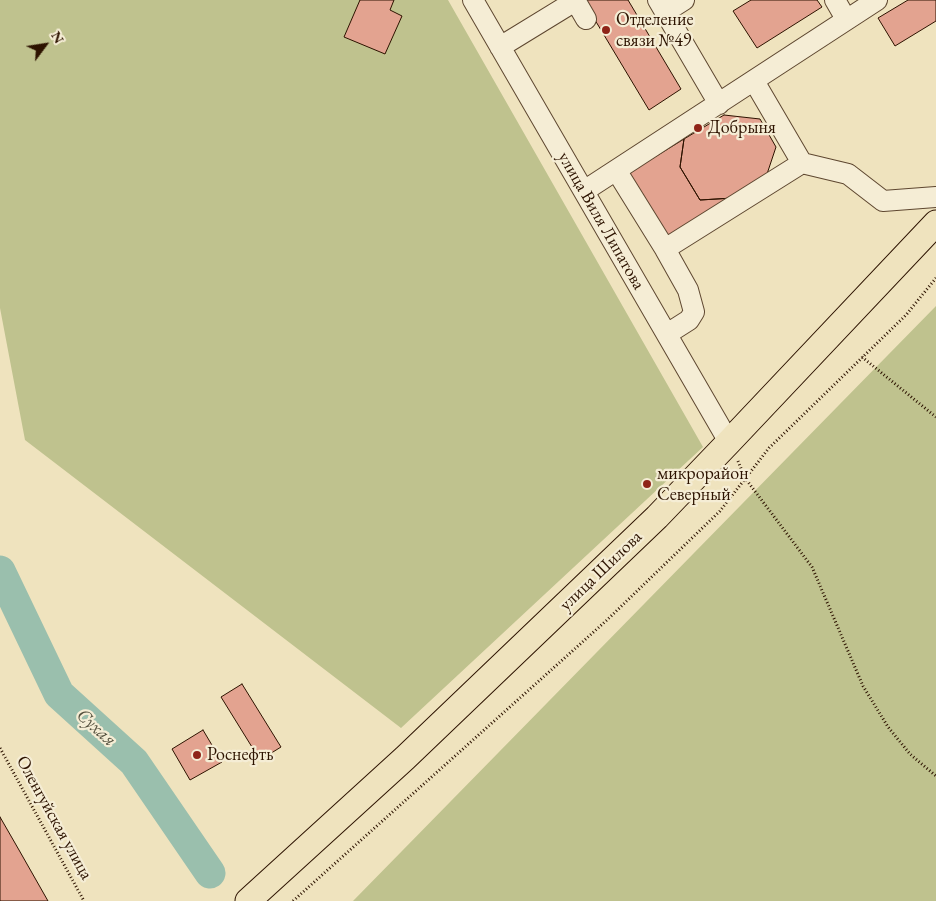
<!DOCTYPE html>
<html>
<head>
<meta charset="utf-8">
<style>
	body { margin:0 }
	#map { position:relative; width:936px; height:901px; overflow:hidden; background:#efe3be; font-family:"EB Garamond",serif }
	canvas { display:block }
	.north { position:absolute; left:20px; top:20px; width:50px; height:50px; -webkit-text-stroke:4px #f5edd5; paint-order:stroke; rotate:59deg; font-size:14px; font-weight:700; line-height:20px; text-align:center; color:#2d1300 }
	.north::after { content:''; display:block; margin:auto; width:18px; height:22px; background:#2d1300; clip-path:polygon(50% 0,100% 100%,50% 72%,0 100%) }
</style>
</head>
<body>
<div id="map">
<canvas width="936" height="901"></canvas>
<div class="north">N</div>
</div>
<script>
const context = document.querySelector('canvas').getContext('2d');
context.lineJoin = 'round';
function fill(path, color) { context.fillStyle = color; context.fill(path, 'evenodd'); }
const toPath = rows => new Path2D(rows.map(r => 'M' + r).join(''));
function strokePath(path, color, width, dash) { context.strokeStyle = color; context.lineWidth = width; context.lineCap = dash ? 'butt' : 'round'; context.setLineDash(dash || []); context.stroke(path); }
function label(font, color, halo, rows, align = 'center') {
  context.font = font + ' "EB Garamond",serif'; context.lineWidth = 4.5; context.setLineDash([]); context.textBaseline = 'middle'; context.strokeStyle = halo; context.fillStyle = color; for (const [text, x, y, turn = 0] of rows) {
    context.save(); context.translate(x, y); context.rotate((+turn || 0) * Math.PI / 180); context.textAlign = isNaN(turn) ? turn : align; if (halo) context.strokeText(text, 0, 0); context.fillText(text, 0, 0); context.restore();
  }
}
fill(toPath([
	[0,0,448,0,703,447,401,728,25,440,0,308],
	[936,306,936,901,353,901]
]), '#bfc28e');
strokePath(toPath([
	[0,571,59,694,134,762,210,873]
]), '#9abfad', 31);
const building = toPath([
	[360,0,394,0,390,10,402,16,385,54,344,37,360,0],
	[583,0,628,0,681,89,649,110,583,0],
	[751,0,817,0,822,7,757,48,733,11,751,0],
	[908,0,936,0,936,21,895,46,878,18,908,0],
	[724,115,760,119,776,147,765,180,733,198,700,200,680,167,684,139,724,115],
	[684,139,680,167,700,200,733,198,667,237,627,174,684,139],
	[242,684,281,747,260,760,221,697,242,684],
	[203,730,222,762,190,780,172,749,203,730],
	[0,817,19,850,48,901,0,901,0,817]
]);
fill(building, '#e3a390');
strokePath(building, '#2d1300', 1);
const minor = toPath([
	[473,0,729,442],
	[575,0,586,19],
	[658,0,719,104],
	[835,0,846,19],
	[665,12,684,0],
	[500,47,575,1],
	[802,163,848,174,883,201,936,197],
	[616,170,665,249,688,290,694,312,689,320,667,334],
	[584,191,877,0],
	[665,249,802,163,754,81]
]);
const major = toPath([
	[248,901,405,758,657,517,729,442,936,223]
]);
strokePath(minor, '#5e4730', 22);
strokePath(major, '#2d1300', 27);
strokePath(toPath([
	[862,357,936,417],
	[738,461,745,478,812,567,863,686,888,727,910,754,936,776],
	[0,748,84,901],
	[293,901,607,620,720,511,769,448,906,315,936,278]
]), '#2d1300', 3, [1, 2.5]);
strokePath(minor, '#f5edd5', 20);
strokePath(major, '#efe3be', 25);
for (const [x, y, r, color] of [
	[606,30,5,"#8f2418"],
	[698,128,5,"#8f2418"],
	[647,484,5,"#8f2418"],
	[197,755,5,"#8f2418"]
]) { const dot = new Path2D(); dot.arc(x, y, r, 0, 2 * Math.PI); context.fillStyle = color; context.fill(dot); strokePath(dot, '#f5edd5', 2); }
label('18px', '#2d1300', '#f5edd5', [
	["Отделение",616,20],
	["связи №49",616,41],
	["Добрыня",708,128],
	["микрорайон",657,474],
	["Северный",657,495],
	["Роснефть",207,755]
], 'left');
label('18px', '#2d1300', '#f5edd5', [
	["улица Виля Липатова",601,221,60],
	["улица Шилова",601,571,-44],
	["Оленгуйская улица",54,818,61]
]);
label('italic 19px', '#534f3d', '#f5edd5', [
	["Сухая",96,728,42]
]);
</script>
</body>
</html>
